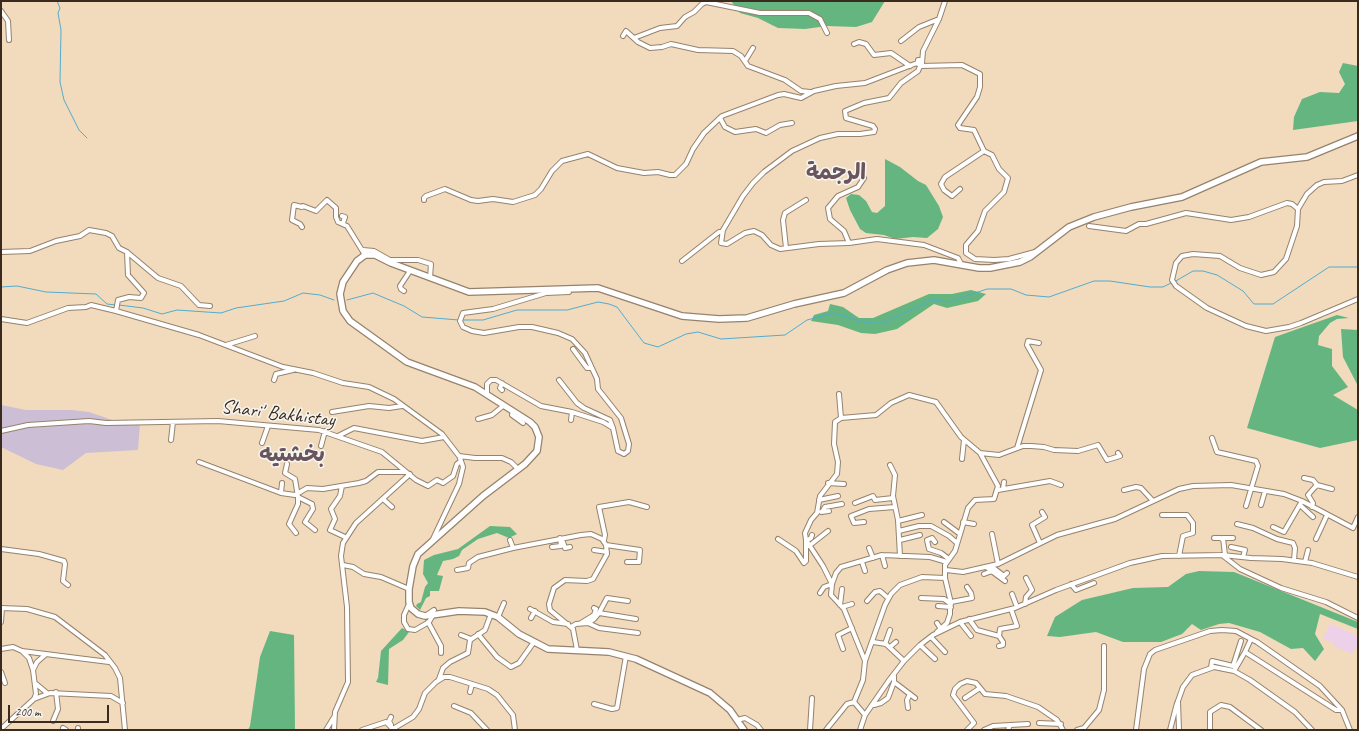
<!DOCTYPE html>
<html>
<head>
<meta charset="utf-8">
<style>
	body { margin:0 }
	#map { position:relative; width:1359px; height:731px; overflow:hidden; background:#f1dbbc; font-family:Caveat,sans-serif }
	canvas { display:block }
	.frame { position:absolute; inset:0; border:2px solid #3b2a1e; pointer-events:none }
	.scale { position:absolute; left:8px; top:705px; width:101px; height:18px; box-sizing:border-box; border:2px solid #3b2a1e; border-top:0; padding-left:5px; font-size:12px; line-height:14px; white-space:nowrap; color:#3b2a1e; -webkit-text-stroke:3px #f6f6f2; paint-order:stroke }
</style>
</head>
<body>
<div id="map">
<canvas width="1359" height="731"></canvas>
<div class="frame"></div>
<div class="scale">200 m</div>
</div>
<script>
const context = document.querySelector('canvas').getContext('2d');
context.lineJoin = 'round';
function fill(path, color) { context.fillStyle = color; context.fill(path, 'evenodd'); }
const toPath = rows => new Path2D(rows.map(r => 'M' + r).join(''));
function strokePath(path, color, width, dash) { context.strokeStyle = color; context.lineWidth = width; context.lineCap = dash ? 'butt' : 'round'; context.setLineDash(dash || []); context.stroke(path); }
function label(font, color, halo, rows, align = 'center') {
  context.font = font + ' Caveat,"Playpen Sans Arabic",sans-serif'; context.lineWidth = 3; context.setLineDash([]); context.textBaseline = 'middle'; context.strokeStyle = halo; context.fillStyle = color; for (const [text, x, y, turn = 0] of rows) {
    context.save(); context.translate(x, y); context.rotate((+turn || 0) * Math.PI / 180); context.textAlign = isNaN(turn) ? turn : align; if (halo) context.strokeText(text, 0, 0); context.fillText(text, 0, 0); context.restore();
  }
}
fill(toPath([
	[1330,624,1358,636,1358,649,1355,648,1352,654,1334,646,1334,643,1323,639]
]), '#edd0e9');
fill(toPath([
	[1,405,26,410,72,410,89,412,121,423,140,423,138,450,86,453,63,470,36,464,1,447]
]), '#ccbed4');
fill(toPath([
	[731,1,885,1,872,22,856,27,827,26,805,29,778,28,758,18,740,13],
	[1343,63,1358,66,1358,121,1293,130,1294,117,1302,99,1320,92,1339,93,1345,84,1339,72],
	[885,159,900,167,918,181,926,185,939,206,943,217,938,229,927,238,913,237,895,239,884,235,866,233,860,229,850,210,846,198,851,194,859,195,866,201,872,212,877,213,885,206],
	[971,290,986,294,978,301,960,305,947,308,934,304,897,329,875,334,861,333,838,325,811,321,814,315,828,311,830,304,843,307,859,318,873,318,929,294,952,294],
	[1337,315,1349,318,1337,319,1330,323,1319,336,1318,345,1332,349,1332,366,1348,387,1333,395,1358,410,1358,440,1320,448,1247,428,1275,337],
	[1341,329,1358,330,1358,386,1343,357],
	[490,526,510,527,517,534,509,538,497,533,478,539,462,550,459,556,453,559,443,561,437,575,443,576,439,591,430,591,430,596,426,598,420,610,416,606,417,604,421,602,425,587,428,583,423,574,424,560,434,555,458,549],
	[1199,571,1234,572,1358,622,1358,629,1320,614,1315,634,1324,649,1315,661,1303,648,1291,649,1260,632,1229,623,1219,624,1201,630,1192,624,1182,634,1161,642,1123,642,1096,632,1060,637,1047,636,1055,617,1082,600,1133,588,1168,587,1186,574],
	[402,628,409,632,403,640,389,649,388,685,376,682,378,678,381,651],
	[270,631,294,635,295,730,248,730,250,726,260,657]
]), '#65b580');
strokePath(toPath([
	[57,1,60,8,58,13,61,30,60,82,64,100,79,130,87,138],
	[1174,282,1193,271,1203,271,1217,275,1243,291,1254,304,1273,304,1329,267,1358,267],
	[1,287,17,286,46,292,96,294,107,304,116,305],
	[347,300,373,293,404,306,422,317,459,320],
	[119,305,143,308,162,314,177,310,221,313,236,308,284,301,303,293,320,295,334,300],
	[462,320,483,320,517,310,567,310,598,302,609,304,617,307,644,343,658,347,686,334,698,332,721,339,785,335,807,320,834,313,867,323,883,323,932,300,949,302,987,289,1011,289,1026,295,1049,297,1094,281,1110,281,1150,287,1163,287,1171,283]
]), '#52abcf', 1);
const street = toPath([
	[1,11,8,21,9,40],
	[623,36,626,31,638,42,650,48,662,47,671,44,698,50,733,51,741,56,748,66,785,80,801,91,810,92],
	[634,38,660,28,677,26,685,17,694,12,702,4,706,2,760,13,809,13,820,19,827,33],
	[901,41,919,27,939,19],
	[854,44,859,42,866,44,874,55,891,53,910,66],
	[921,60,918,60,918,64,922,63,923,51,939,19,945,1],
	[745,61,753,48],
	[921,64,918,71,901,83,889,98,864,103,845,111,846,118,873,126,875,129,874,132,860,134,838,134,820,138,792,151,764,172,753,183,743,196,723,230,721,243,727,244,745,233,754,231,762,235,771,245,780,249,819,244,849,243,877,239,924,245,958,258,961,264],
	[920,66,962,65,980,74,980,87,977,97,958,125,960,128,974,130,984,151,992,155,999,169,1008,178,1004,192,985,211,978,231,966,245,966,253,975,259,994,260,1009,259,1035,252],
	[720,118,725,127,735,132,756,129,766,133,780,125,792,123],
	[1358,175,1342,181,1324,182,1317,185,1307,194,1298,209,1297,226,1286,259,1274,272,1261,275,1240,268,1220,256,1193,254,1182,256,1176,263,1172,280,1176,286,1207,308,1246,326,1266,331,1289,327,1301,323,1358,299],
	[960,189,952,196,944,190,941,184,945,177,984,151],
	[424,200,424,198,426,196,445,189,471,200,478,201,493,199,513,202,535,195,541,189,552,171,562,161,588,154,617,168,644,173,658,172,670,175,675,175,686,164,693,149,704,133,722,116,778,95,784,94,801,98,814,91,836,86,865,83,917,63],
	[342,216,345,217,343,223],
	[1089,226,1126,231,1139,224,1146,224,1186,213,1231,220,1249,217,1287,203,1292,204,1298,209],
	[302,227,300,224,292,220,294,205,302,207,303,206,316,211,327,200,336,208,336,217,338,222,347,226,365,255],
	[849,243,844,231,830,219,828,208,838,196,858,187,864,178],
	[786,248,783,220,785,213,806,200],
	[363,250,374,251,390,260,418,260,431,264,430,278],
	[1,252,30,251,56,241,80,236,89,230,106,233,112,236,119,248,127,252,158,278,181,286,199,305,210,306],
	[127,252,128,275,144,293,141,298,129,297,118,300,116,311,199,335,283,367,313,373,343,383,369,387,394,399,442,434,459,456,461,461],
	[682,261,719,232,722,232],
	[404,291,401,289,400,286,410,271],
	[1,319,27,323,68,308,86,307,91,305,116,311],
	[226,345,255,336],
	[573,349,587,368,591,368],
	[274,380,276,374,293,370],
	[559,380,577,403,584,408,610,420,613,428],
	[502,390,500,388,502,383],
	[839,394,841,418],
	[487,395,487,384,491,380,496,380,541,406,572,412,603,422,613,428,618,451,624,454,628,451,629,444,621,418,598,389,597,379,585,353,572,339,558,333,532,327,519,327,484,333,472,331,463,327,460,321,463,313,493,309,546,293,569,292],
	[332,412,369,406,389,408,402,406],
	[513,412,512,415,523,423],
	[478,419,492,415,503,406],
	[571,420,572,412],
	[1,431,28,425,89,421,106,423,218,421,319,430,382,452,416,480,428,486,437,480,443,483,450,478,453,476,457,464,461,461,463,467,459,484,432,541],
	[338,436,354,428,422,441,444,437],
	[1212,438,1217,452,1256,461,1258,466,1246,506],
	[171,440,173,422],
	[262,443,268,426],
	[321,446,325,431],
	[1017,448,1041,370,1027,345,1028,341,1039,343],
	[980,453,999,455,1023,446,1031,446,1044,447,1054,450,1078,451,1098,445,1107,460,1120,456,1118,453],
	[459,456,475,458,502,458,511,462,518,469],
	[962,459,964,440],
	[199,462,281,493,295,495,307,488,323,489,359,483,366,481,378,472,406,472],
	[287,464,285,473,295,479,298,497,298,504,289,524,296,533],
	[890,465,895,475,893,496,898,520,900,556],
	[1304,478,1313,480,1317,485],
	[828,483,844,484],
	[342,486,340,496,331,509,335,519,330,530,345,537],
	[1003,489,1004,482],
	[998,490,1050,481,1061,485],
	[1124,490,1136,487,1141,488,1153,501],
	[281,493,282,483],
	[298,497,312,504,313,509,305,522,315,530],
	[383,499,392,507],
	[819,500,838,496],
	[855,503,873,496,875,500,893,498],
	[1261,505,1265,491],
	[1300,505,1313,517],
	[1312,507,1313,503,1308,495,1315,487,1317,485,1332,489],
	[821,512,829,511],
	[822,512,825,507,842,504],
	[1162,515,1187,515,1193,523,1193,533,1183,536,1179,556],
	[898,521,922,515],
	[864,522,854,523,851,516,869,509,895,507],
	[944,522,960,534],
	[963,522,974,524],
	[1237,524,1253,528,1277,539,1293,543,1295,548,1294,560],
	[1273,527,1284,532,1302,501],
	[899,531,919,526,931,526,949,536,957,543],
	[992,534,998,564],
	[1214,538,1221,538,1223,540],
	[778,539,796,551,804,563,806,561,806,540],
	[1316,539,1327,515],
	[510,540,513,548],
	[604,540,605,535,599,507,629,502,647,507],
	[900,540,920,535],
	[806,541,811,538,812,535],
	[563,542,565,548,570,547],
	[935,542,932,538,927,540,929,549,941,553,949,559],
	[1040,543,1032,525,1045,517,1042,512],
	[606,545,640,550,639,562,627,562],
	[809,546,828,531],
	[552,547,561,546,560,538],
	[1231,547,1245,550,1243,557],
	[869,548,873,558],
	[1,549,39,554,64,561,65,564,63,581,68,585],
	[594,550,607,552],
	[882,555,885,566],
	[1222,555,1240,569,1281,588,1326,602,1358,618],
	[1225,555,1223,538,1233,538],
	[862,562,865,571],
	[1305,562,1308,550],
	[343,565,353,567,364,574,381,577,409,589],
	[991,566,1004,576,1007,573],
	[986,567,1005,581],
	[457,570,468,568,469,563,478,557,513,548,581,535,591,534,602,539,606,545,607,554,593,579,587,581,565,580,554,588,549,604,550,610,573,629,577,650],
	[946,570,963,572,998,564,1057,535,1115,519,1179,489,1193,486,1231,485,1284,494,1302,501,1353,528,1358,517],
	[984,574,992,571],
	[832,584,823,566,806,540,805,533,811,520,817,513,820,496,837,474,838,462,834,444,835,422,841,418,876,415,891,403,909,395,936,402,961,437,980,453,998,486,994,499,975,500,968,508,955,551,945,565,945,578],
	[1071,584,1076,590,1094,583],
	[820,593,824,587,832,584],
	[1012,594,1017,607],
	[921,598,944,599,951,604],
	[867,601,875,592,880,591,888,598],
	[951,602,972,598,971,593,967,587],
	[409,604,404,615,404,622,408,629,415,630,429,622,433,615],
	[1025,604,1026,597,1032,590,1026,578],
	[840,605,842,589],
	[938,606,951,607],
	[842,607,852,604],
	[1,608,27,609,55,617,105,655,115,668,120,678,125,730],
	[530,609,553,622,568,624],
	[599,613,636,619],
	[425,616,434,610],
	[498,617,504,603],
	[531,618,535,611],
	[969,619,977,630,999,636,1003,642,1003,645,999,646],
	[1,622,2,608],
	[428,622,441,646,441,653],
	[960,622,971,636],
	[581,623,594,615,596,609,594,608],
	[588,623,599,628,638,633],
	[937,623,941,629],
	[571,627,576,624,588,623,594,619,599,613,607,598,628,601],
	[478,634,497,657,511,667,519,663,534,642],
	[461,635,471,639],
	[999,636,1000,629,1017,626,1011,609],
	[931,637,945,652],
	[873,642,886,644,904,661],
	[885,644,890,630],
	[920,645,935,659],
	[890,647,896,642],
	[1,649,13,647,22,651,109,662],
	[843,649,838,635,852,628],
	[22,651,29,658,33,670],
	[1245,652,1251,639,1257,642,1320,686,1342,710],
	[865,661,844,609,831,595,832,584,836,573,841,567,882,555,930,557,947,562],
	[1211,668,1212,661,1233,666,1241,641],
	[1234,671,1245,652,1336,710,1342,710,1350,730],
	[1,672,5,683],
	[439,679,443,668,450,662,468,653,470,640,485,630,491,614],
	[894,682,915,698],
	[35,683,47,693],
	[470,692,472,684],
	[965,698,980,688],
	[34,699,36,694,33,670,37,662,45,655],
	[854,702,863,680,865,661,885,605,891,594,900,585,922,577,945,578,950,599,950,614,947,623,937,632],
	[854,702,865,715],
	[594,704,612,709,617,708,626,656],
	[874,705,881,703,888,698,894,682,894,676],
	[454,706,471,713,487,730],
	[908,708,907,700,910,694],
	[391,717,389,721,391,725],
	[737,720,745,718,757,725,761,730],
	[53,721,58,709,56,692],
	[1039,723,1061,724],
	[63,728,66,730],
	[78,728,78,730],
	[1,729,34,699,50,693,111,696,123,703],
	[326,730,334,717],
	[334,730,335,712,348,682,347,607,341,556,343,543,356,523,410,474],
	[362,730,386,722,393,729],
	[391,730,413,717,419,709,425,693,436,682,444,677,450,677,488,689,497,695,513,715,515,730],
	[810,730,812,698],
	[826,730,847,704,854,702],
	[860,730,865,715,890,679,904,661,920,645,933,635,960,622,1015,608,1056,590,1130,563,1162,556,1222,555,1251,558,1282,559,1312,563,1358,577],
	[967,730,974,723,953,695,955,689,960,684,967,681,976,683,985,694,1006,696,1038,707,1057,720,1063,730],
	[984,730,993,726,1028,724],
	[1008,730,1010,725],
	[1077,730,1084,728,1099,710,1104,690,1104,646],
	[1136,730,1144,669,1150,654,1155,650,1210,631,1222,630,1236,631,1251,639],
	[1170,730,1177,703],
	[1179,730,1178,701,1183,687,1192,675,1214,667,1234,671,1250,680,1295,712,1312,730],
	[1210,730,1210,712,1221,705,1230,707,1261,730]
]);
const secondary = toPath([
	[744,730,730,710,710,693,636,659,609,652,548,649,519,634,498,617,485,612,459,611,425,616,418,614,411,608,409,602,409,589,413,566,418,554,483,496,525,464,537,451,539,437,535,427,530,422,475,387,407,362,350,321,343,311,340,294,343,282,357,261,365,255,375,255,391,263,469,292,598,288,682,316,719,319,747,318,794,304,844,293,887,270,907,263,934,260,979,268,990,268,1020,262,1030,257,1069,227,1094,217,1131,207,1182,197,1261,162,1307,157,1358,136]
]);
strokePath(street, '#96826d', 6);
strokePath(secondary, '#96826d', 8);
strokePath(street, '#fff', 4);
strokePath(secondary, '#fff', 5.5);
label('20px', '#3b2a1e', '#f6f6f2', [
	["Shari' Bakhistay",278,414,7]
]);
label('bold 22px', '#6a545d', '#f6f6f2', [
	["الرجمة",836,173],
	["بخشتيه",292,455]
]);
</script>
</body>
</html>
